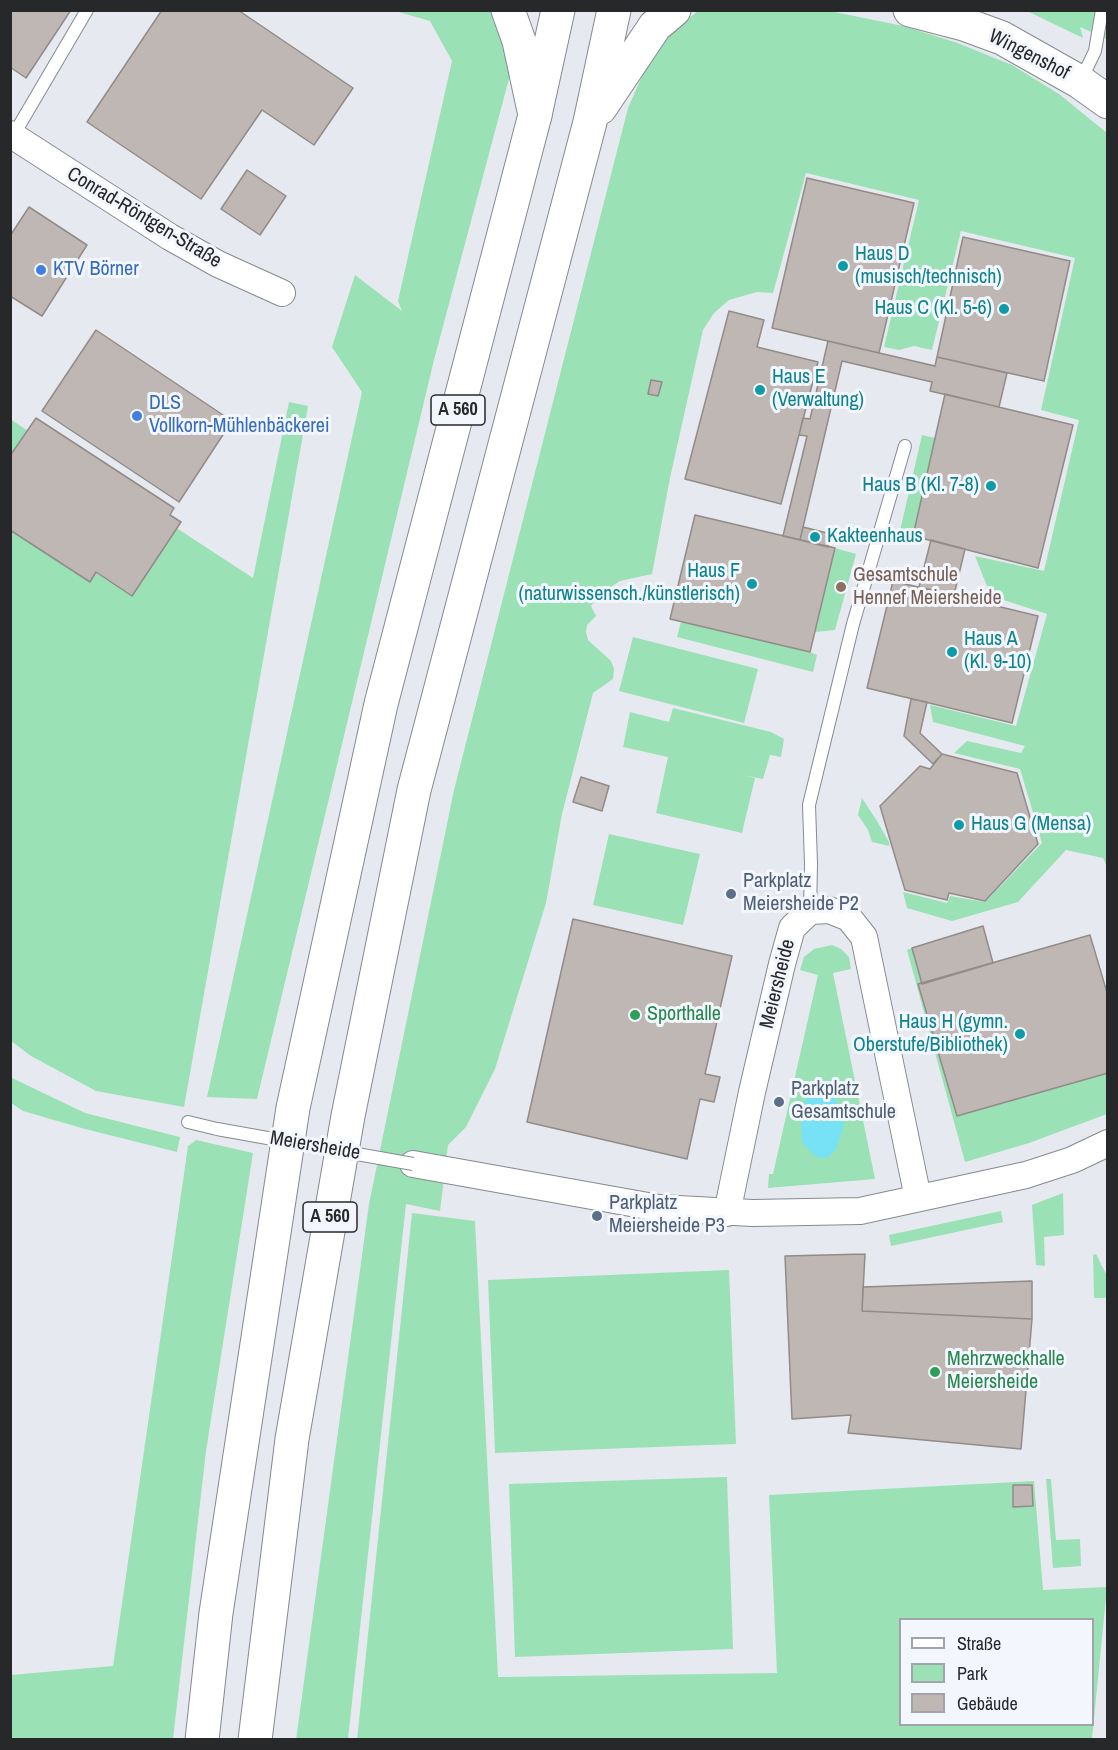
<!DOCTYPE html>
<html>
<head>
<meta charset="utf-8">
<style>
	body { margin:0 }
	#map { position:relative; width:1118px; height:1750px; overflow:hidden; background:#e6eaf0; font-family:"Archivo Narrow",sans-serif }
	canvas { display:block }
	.frame { position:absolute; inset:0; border:12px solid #27282a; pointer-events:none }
	.legend { position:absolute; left:899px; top:1618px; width:195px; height:108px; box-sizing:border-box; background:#f3f7fd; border:2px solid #a1a4a9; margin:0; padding:8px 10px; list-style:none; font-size:18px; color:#27282a }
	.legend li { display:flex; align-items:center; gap:12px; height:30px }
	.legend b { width:30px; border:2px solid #a1a4a9 }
</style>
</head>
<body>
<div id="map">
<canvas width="1118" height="1750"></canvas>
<div class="frame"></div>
<ul class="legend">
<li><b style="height:8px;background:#fff"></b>Straße</li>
<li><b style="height:16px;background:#9ae1b6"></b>Park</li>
<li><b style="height:16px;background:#beb7b4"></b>Gebäude</li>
</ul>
</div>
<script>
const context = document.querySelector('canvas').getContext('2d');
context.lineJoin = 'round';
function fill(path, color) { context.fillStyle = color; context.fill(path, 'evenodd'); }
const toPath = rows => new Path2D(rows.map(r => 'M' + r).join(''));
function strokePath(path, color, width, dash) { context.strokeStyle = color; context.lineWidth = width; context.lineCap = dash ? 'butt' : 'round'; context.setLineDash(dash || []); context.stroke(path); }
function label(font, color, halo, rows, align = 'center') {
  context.font = font + ' "Archivo Narrow",sans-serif'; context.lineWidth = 6; context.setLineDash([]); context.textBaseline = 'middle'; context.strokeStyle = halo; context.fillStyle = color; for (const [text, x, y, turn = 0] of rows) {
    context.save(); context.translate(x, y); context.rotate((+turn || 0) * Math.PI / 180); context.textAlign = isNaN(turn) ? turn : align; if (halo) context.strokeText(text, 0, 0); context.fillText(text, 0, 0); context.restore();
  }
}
fill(toPath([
	[710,10,825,10,903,26,955,42,1012,65,1059,94,1107,133,1107,867,1103,858,1066,850,1018,902,952,921,907,908,903,892,947,903,950,896,985,902,1042,843,1020,769,954,753,967,741,1021,753,1025,746,933,722,930,705,1016,726,1047,614,991,596,975,556,1044,571,1079,420,1041,410,1075,258,961,231,932,350,914,346,899,350,884,347,919,200,806,173,773,293,757,292,729,300,714,313,703,330,670,478,652,574,620,581,600,594,591,606,596,616,587,625,586,632,588,640,611,661,614,669,613,679,593,693,562,814,546,903,495,1069,466,1127,448,1145,440,1211,406,1204,348,1739,296,1740,369,1204,454,790,628,108,656,44,698,11],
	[395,11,498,11,510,75,434,360,257,1099,207,1097,362,392,332,347,355,275,402,311,398,301,452,61,430,21],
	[1027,11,1107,11,1107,39,1080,27,1083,38],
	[289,402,308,406,184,1107,96,1091,31,1056,11,1041,10,419,253,578],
	[922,435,935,438,914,534,900,531],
	[835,548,856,554,835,630,815,632],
	[681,622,810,652,817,655,813,672,677,637],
	[633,637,758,669,744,723,619,691],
	[673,708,771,732,784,739,781,757,770,755,763,779,742,775,755,778,742,833,656,813,668,757,623,747,630,712,669,722],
	[862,798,877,821,889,842,889,846,872,842,868,830,858,815],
	[609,834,700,854,683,925,593,905],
	[832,945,841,949,849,957,851,969,833,973,875,1179,768,1188,769,1174,773,1174,818,975,800,970,804,957,814,949],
	[912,948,922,984,918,985,957,1116,1107,1073,1107,1114,1029,1143,965,1162,907,950],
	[10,1077,85,1113,180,1137,177,1152,85,1129,23,1111,11,1103],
	[196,1140,253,1153,206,1451,173,1739,11,1739,11,1675,113,1666,188,1146],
	[1063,1193,1064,1235,1044,1237,1045,1266,1036,1265,1032,1205],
	[1001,1211,1003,1222,891,1246,889,1235],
	[412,1213,475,1221,498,1677,777,1673,769,1495,1034,1481,1043,1590,1107,1587,1092,1739,357,1740],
	[900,1620,1092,1620,1092,1724,900,1724],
	[1096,1254,1107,1276,1107,1297,1105,1298,1094,1298,1093,1255],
	[729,1270,736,1444,495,1453,488,1280],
	[727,1477,733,1649,515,1657,509,1484],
	[1046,1479,1051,1479,1056,1540,1080,1539,1081,1566,1053,1568]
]), '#9ae1b6');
fill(toPath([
	[822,1087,836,1100,844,1124,836,1149,828,1158,816,1157,802,1142,801,1122,805,1102,811,1090]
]), '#77e2f5');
const building = toPath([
	[10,10,71,10,26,78,10,67,10,10],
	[162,10,238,10,353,88,314,145,262,110,201,199,87,122,162,10],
	[247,170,286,196,260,235,221,209,247,170],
	[807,178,914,203,879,353,772,328,807,178],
	[29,207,87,245,42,316,10,296,10,236,29,207],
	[963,237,1070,261,1044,381,937,357,963,237],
	[729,311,764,320,757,347,818,362,781,504,685,479,729,311],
	[96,330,232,421,179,502,42,411,96,330],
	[828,341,935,366,937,357,1007,373,999,407,930,391,932,382,842,361,800,540,783,536,807,436,799,435,803,418,810,419,828,341],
	[651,380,662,382,658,396,648,394,651,380],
	[945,394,1073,425,1038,568,913,536,945,394],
	[36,418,174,508,170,515,181,522,132,596,96,572,90,582,10,530,10,456,36,418],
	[695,515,835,548,810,652,670,619,695,515],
	[803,527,831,534,828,547,800,540,803,527],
	[931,540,965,549,954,595,919,587,931,540],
	[893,581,1038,616,1012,723,867,688,893,581],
	[911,699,927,702,920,733,942,754,933,764,904,736,911,699],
	[942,754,1017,773,1038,844,985,901,949,893,947,900,905,890,880,806,920,766,930,769,942,754],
	[581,777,609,786,602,811,573,802,581,777],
	[573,919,732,956,705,1074,720,1077,714,1102,700,1099,687,1159,527,1122,573,919],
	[983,926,993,963,922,984,912,948,983,926],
	[1090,935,1108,996,1108,1073,957,1116,918,984,1090,935],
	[865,1254,862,1311,1032,1319,1021,1449,848,1433,851,1415,792,1419,785,1256,865,1254],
	[1032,1281,1032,1319,862,1311,863,1287,1032,1281],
	[1013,1485,1032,1485,1033,1506,1013,1507,1013,1485]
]);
fill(building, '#beb7b4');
strokePath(building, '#928b88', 1.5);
const service = toPath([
	[1081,80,1095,51,1102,10],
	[13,136,87,10],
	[810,911,811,864,809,805,853,624,905,446],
	[188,1122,217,1129]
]);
const minor = toPath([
	[10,134,170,237,218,264,282,293],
	[413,1164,659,1208,753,1213,860,1211,1026,1175,1072,1160,1108,1143],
	[727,1213,752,1092,782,964,792,928,810,911,829,910,849,918,864,937,918,1198]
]);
const secondary = toPath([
	[508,10,519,41,535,115],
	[910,10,964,24,1002,38,1080,82,1108,102]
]);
const motorway = toPath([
	[600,108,655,26,674,10],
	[202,1740,216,1613,293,1108,381,704,535,115,558,10],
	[255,1740,292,1439,348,1116,414,790,590,122,614,10]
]);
strokePath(service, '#868a8f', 14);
strokePath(minor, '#868a8f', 28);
strokePath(secondary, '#868a8f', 35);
strokePath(motorway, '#868a8f', 35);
strokePath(service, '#fff', 12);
strokePath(minor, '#fff', 26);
strokePath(secondary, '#fff', 33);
strokePath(motorway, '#fff', 33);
const serviceBridge = toPath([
	[217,1129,413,1164]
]);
strokePath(serviceBridge, '#868a8f', 14, []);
strokePath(serviceBridge, '#fff', 12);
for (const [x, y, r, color] of [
	[843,266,6,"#0f9aa8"],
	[41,270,6,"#3f7fe0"],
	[1004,309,6,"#0f9aa8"],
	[760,390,6,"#0f9aa8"],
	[137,416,6,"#3f7fe0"],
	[991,486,6,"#0f9aa8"],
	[815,537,6,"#0f9aa8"],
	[752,584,6,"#0f9aa8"],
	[841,587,6,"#8d6e63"],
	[952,652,6,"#0f9aa8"],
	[959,825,6,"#0f9aa8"],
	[731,894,6,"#5c6f8a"],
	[635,1015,6,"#2e9e5b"],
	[1020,1034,6,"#0f9aa8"],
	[779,1102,6,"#5c6f8a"],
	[597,1216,6,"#5c6f8a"],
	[935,1372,6,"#2e9e5b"]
]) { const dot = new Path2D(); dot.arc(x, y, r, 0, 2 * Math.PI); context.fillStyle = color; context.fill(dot); strokePath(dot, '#f3f7fd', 2); }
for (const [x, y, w] of [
	[458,410,54],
	[330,1217,54]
]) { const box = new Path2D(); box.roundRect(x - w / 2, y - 15, w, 30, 4.5); context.fillStyle = '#f3f7fd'; context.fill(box); strokePath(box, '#27282a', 1.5); }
label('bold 18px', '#27282a', null, [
	["A 560",458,410],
	["A 560",330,1217]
]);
label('20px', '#27282a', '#f3f7fd', [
	["Wingenshof",1029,55,27],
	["Conrad-Röntgen-Straße",144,218,31],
	["Meiersheide",778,984,-76],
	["Meiersheide",315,1146,10]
]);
label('20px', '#0d838f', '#f3f7fd', [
	["Haus D",855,255],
	["(musisch/technisch)",855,278],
	["Haus C (Kl. 5-6)",992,309,"right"],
	["Haus E",772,378],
	["(Verwaltung)",772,401],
	["Haus B (Kl. 7-8)",979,486,"right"],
	["Kakteenhaus",827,537],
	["Haus F",740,572,"right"],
	["(naturwissensch./künstlerisch)",740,595,"right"],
	["Haus A",964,640],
	["(Kl. 9-10)",964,663],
	["Haus G (Mensa)",971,825],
	["Haus H (gymn.",1008,1023,"right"],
	["Oberstufe/Bibliothek)",1008,1046,"right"]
], 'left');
label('20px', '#366cbe', '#f3f7fd', [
	["KTV Börner",53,270],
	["DLS",149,404],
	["Vollkorn-Mühlenbäckerei",149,427]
], 'left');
label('20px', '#785e54', '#f3f7fd', [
	["Gesamtschule",853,576],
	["Hennef Meiersheide",853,599]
], 'left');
label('20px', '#4e5e75', '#f3f7fd', [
	["Parkplatz",743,882],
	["Meiersheide P2",743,905],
	["Parkplatz",791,1090],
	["Gesamtschule",791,1113],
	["Parkplatz",609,1204],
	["Meiersheide P3",609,1227]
], 'left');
label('20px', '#27864d', '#f3f7fd', [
	["Sporthalle",647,1015],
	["Mehrzweckhalle",947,1360],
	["Meiersheide",947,1383]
], 'left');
</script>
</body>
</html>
